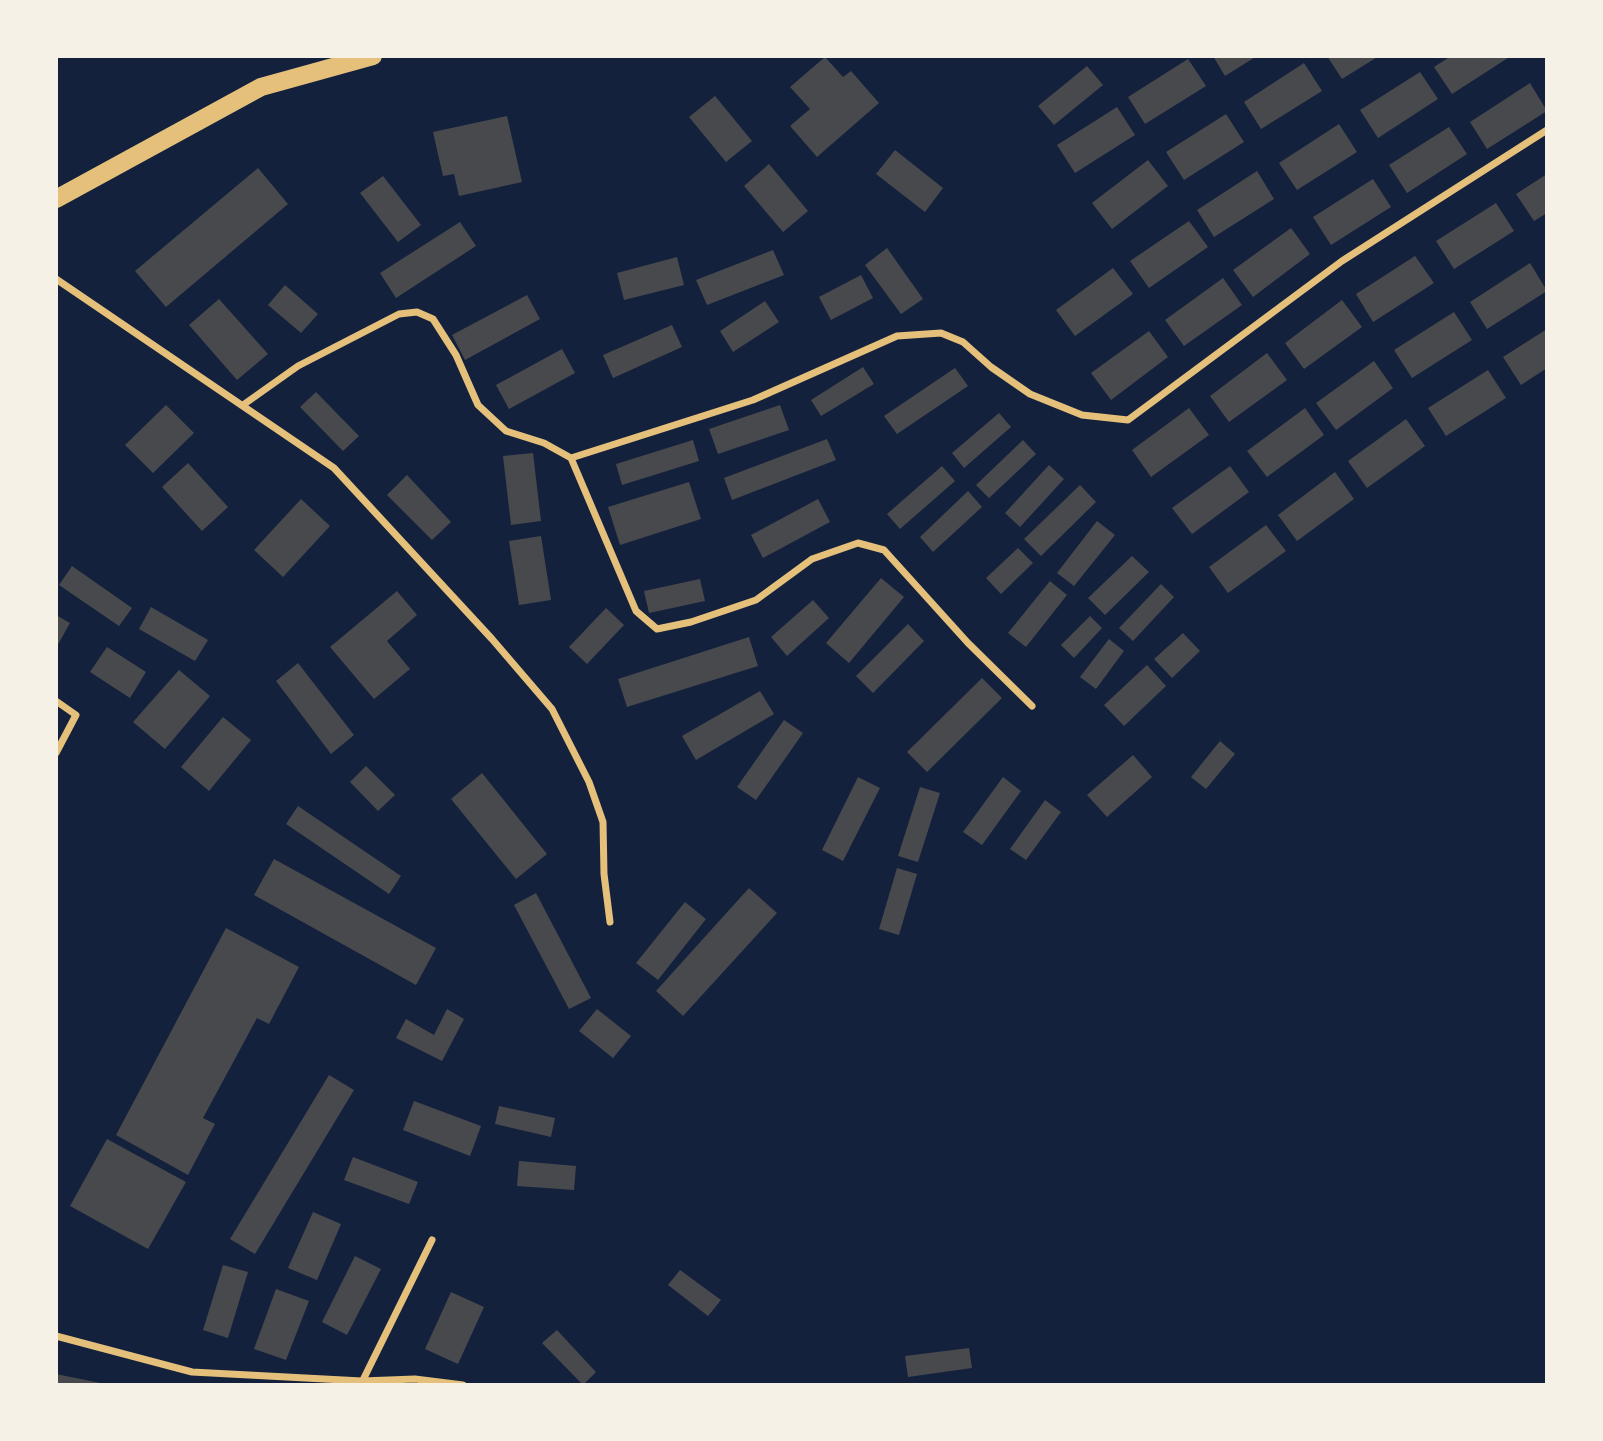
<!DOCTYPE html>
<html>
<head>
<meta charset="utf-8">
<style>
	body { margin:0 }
	#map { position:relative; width:1603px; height:1441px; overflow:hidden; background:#14213d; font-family:"Noto Serif",serif }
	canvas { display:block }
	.frame { position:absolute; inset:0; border:58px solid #f6f1e7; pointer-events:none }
</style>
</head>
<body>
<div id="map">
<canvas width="1603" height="1441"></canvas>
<div class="frame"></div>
</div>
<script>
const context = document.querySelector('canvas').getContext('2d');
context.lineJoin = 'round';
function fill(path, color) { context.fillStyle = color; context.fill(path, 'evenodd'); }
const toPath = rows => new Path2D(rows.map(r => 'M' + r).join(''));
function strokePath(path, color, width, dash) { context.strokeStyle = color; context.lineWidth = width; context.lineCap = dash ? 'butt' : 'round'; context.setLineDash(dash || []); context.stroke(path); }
fill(toPath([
	[1213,56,1257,56,1225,76],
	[1327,56,1379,56,1342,79],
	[1451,56,1511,56,1452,94,1434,67],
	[825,57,843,77,851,71,879,103,817,157,790,126,810,109,790,87],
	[1188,59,1206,86,1145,124,1128,97],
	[1304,63,1322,91,1261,129,1244,102],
	[1087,66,1103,85,1054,125,1038,106],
	[1420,72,1438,99,1378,138,1360,110],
	[1530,83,1547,111,1487,149,1470,122],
	[715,96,752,141,726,162,689,117],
	[1117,107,1135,135,1075,173,1057,145],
	[1226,114,1244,142,1184,180,1166,152],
	[507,116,522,182,459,196,454,174,443,176,433,132],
	[1339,124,1357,152,1297,190,1279,163],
	[1449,127,1467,154,1407,193,1389,165],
	[895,150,943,188,925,212,876,174],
	[1148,160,1168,186,1112,229,1092,203],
	[769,164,808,211,783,232,744,186],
	[258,168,288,204,166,307,135,271],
	[1257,171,1274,199,1214,237,1197,210],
	[1547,174,1547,213,1534,221,1516,194],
	[383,176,421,225,398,242,360,193],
	[1373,179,1391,207,1331,245,1313,217],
	[1496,203,1514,231,1454,269,1436,241],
	[1189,221,1208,247,1149,288,1130,261],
	[460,222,476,246,396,298,380,273],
	[1291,228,1310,254,1253,297,1233,270],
	[887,248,923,299,901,314,865,265],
	[773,250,784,275,707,305,696,280],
	[1415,256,1434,283,1373,322,1356,294],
	[677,257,684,285,624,300,617,273],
	[1530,263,1547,291,1487,329,1470,302],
	[1113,268,1133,294,1075,336,1056,310],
	[861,275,873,298,831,320,819,297],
	[1223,278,1242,305,1184,346,1165,320],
	[285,285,318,314,301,333,268,305],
	[527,295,540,319,465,360,452,335],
	[219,299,268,354,237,380,189,325],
	[1342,300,1362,327,1304,369,1285,343],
	[765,301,779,322,733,352,720,331],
	[1454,312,1472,340,1412,378,1394,350],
	[672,325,682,347,613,378,603,355],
	[1547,329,1547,368,1521,385,1503,357],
	[1149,331,1168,357,1111,400,1091,373],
	[562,349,575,373,509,409,496,385],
	[1267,353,1287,380,1229,422,1210,396],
	[1374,361,1393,388,1336,430,1316,403],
	[863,367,874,384,821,416,811,400],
	[955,368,968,386,897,434,884,416],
	[1488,370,1506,398,1446,436,1428,408],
	[316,392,359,436,343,451,300,407],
	[166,405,194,433,153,473,125,445],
	[780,405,789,430,718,454,709,429],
	[1189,408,1209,435,1151,477,1132,450],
	[1305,408,1324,435,1267,477,1247,451],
	[999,413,1011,427,964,468,952,453],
	[1406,419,1425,446,1367,488,1348,461],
	[827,439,836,460,732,500,724,478],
	[693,440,699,461,622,485,616,464],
	[1023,440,1036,454,989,498,976,485],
	[533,453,541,521,511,525,503,456],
	[188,463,228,507,202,531,162,487],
	[1049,465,1064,479,1020,527,1005,513],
	[942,466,955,481,900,529,887,514],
	[1230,466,1249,492,1192,534,1172,508],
	[1335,472,1354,499,1297,541,1278,515],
	[407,475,451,522,432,540,387,495],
	[689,482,701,519,620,545,608,507],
	[1080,485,1096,502,1041,556,1024,539],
	[968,491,982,507,933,552,920,537],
	[301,499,330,526,283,577,254,550],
	[818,499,830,522,763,558,751,535],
	[1097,521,1115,535,1074,586,1057,573],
	[1266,525,1286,551,1228,593,1209,567],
	[541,536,551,600,519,605,509,541],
	[1018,548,1033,563,1001,594,986,578],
	[1132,556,1149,572,1105,615,1088,598],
	[72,566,132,608,119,626,59,585],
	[881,578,904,597,849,663,826,643],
	[700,579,705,601,649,613,644,591],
	[1050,581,1067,595,1026,647,1008,633],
	[1161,584,1174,597,1133,641,1119,628],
	[397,591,417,615,387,641,410,669,374,699,330,647],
	[813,600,829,618,787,656,771,637],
	[151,607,208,640,195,661,139,629],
	[606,608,624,625,587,664,569,647],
	[56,615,70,623,56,648],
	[1090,616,1102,628,1074,658,1061,645],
	[908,624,924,641,873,693,856,676],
	[1183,633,1200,651,1172,678,1154,659],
	[749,637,758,666,627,707,618,679],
	[1109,639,1124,651,1096,689,1080,677],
	[107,647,146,672,130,698,90,672],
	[298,663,354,735,331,754,276,681],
	[1147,665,1166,686,1124,726,1104,705],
	[179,670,210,696,165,749,133,722],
	[982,678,1002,698,927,772,907,752],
	[760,691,774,714,696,760,682,736],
	[223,717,251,740,209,791,181,767],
	[784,720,803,733,756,800,737,787],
	[1220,741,1235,754,1206,789,1191,777],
	[1133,755,1152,777,1107,817,1087,795],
	[366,766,395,795,378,811,350,782],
	[482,773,547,854,516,879,451,799],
	[858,777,880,788,843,861,822,850],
	[1003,777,1021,791,982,845,963,832],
	[920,787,940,793,918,862,898,856],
	[1045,800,1061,812,1026,860,1010,849],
	[298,806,401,876,389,894,286,824],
	[274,859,436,948,416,985,254,895],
	[897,868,917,874,899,935,879,929],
	[749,888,777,913,683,1016,656,991],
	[536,893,591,998,569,1009,514,905],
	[685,902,706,919,658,980,636,963],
	[226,928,299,967,269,1024,257,1018,203,1118,215,1124,188,1175,116,1135],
	[447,1009,464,1019,442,1061,396,1038,406,1019,434,1035],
	[597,1009,631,1036,613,1058,579,1031],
	[329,1075,354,1090,255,1254,230,1239],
	[414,1101,481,1126,470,1156,403,1130],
	[499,1106,555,1118,551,1137,495,1124],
	[107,1139,186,1182,148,1249,70,1206],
	[353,1157,418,1182,409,1204,344,1180],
	[519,1161,576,1166,574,1190,517,1186],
	[313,1212,341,1224,317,1280,288,1268],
	[355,1256,381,1269,347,1335,322,1322],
	[223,1265,248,1272,228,1338,203,1330],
	[680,1270,721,1300,708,1316,668,1285],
	[276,1289,309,1301,286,1360,254,1349],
	[451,1292,484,1307,458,1364,425,1349],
	[557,1330,596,1372,583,1385,542,1343],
	[969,1348,972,1368,908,1377,905,1356],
	[56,1374,105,1384,105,1385,56,1385]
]), '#48494c');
strokePath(toPath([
	[56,279,334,468,492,639,552,709,589,782,603,822,604,874,610,922],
	[243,405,298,366,399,314,417,312,433,319,456,355,478,405,506,431,544,443,571,458,636,611,657,629,691,622,756,600,812,559,858,543,884,550,968,643,1032,706],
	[571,458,753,400,897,336,941,333,963,342,991,367,1030,394,1082,415,1128,420,1342,261,1547,130],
	[56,701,76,715,56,753],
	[56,1336,192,1372,362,1381,415,1379,463,1385],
	[361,1384,432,1240]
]), '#e5c07b', 7);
strokePath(toPath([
	[56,199,261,87,373,56]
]), '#e5c07b', 18);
</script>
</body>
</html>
